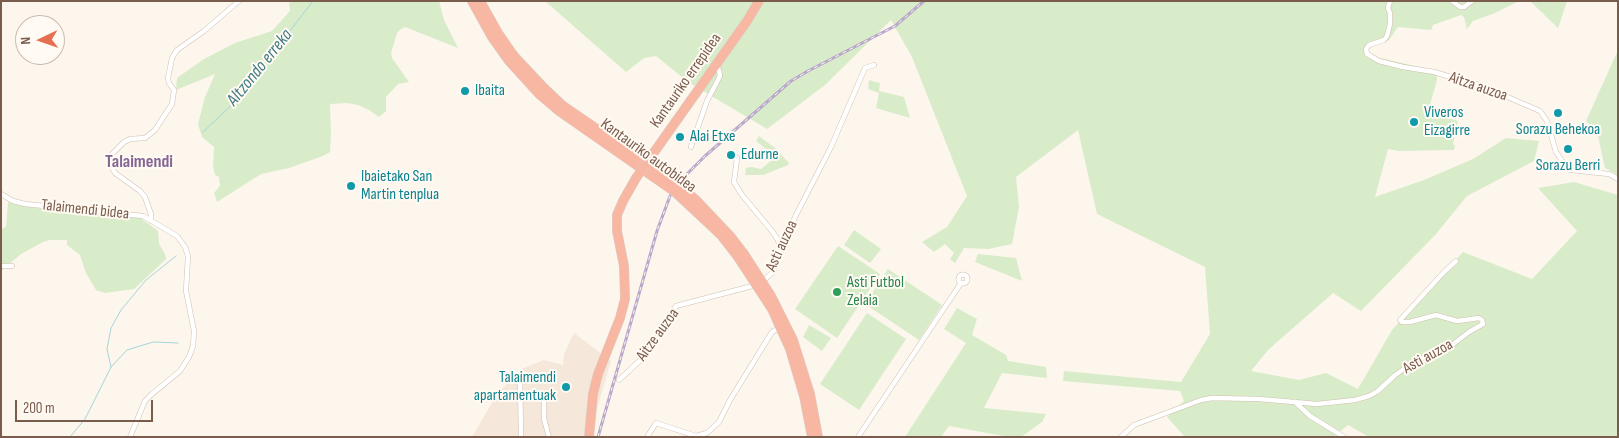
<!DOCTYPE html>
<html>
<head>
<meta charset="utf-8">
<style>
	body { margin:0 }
	#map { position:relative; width:1619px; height:438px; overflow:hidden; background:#fdf6ec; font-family:"Sofia Sans Condensed",sans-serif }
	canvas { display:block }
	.frame { position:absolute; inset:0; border:2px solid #7a5c4d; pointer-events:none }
	.north { position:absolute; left:15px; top:15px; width:50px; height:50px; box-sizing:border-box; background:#fffaf3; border:1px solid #cabbb1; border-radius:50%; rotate:267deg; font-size:14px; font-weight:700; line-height:20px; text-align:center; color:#7a5c4d }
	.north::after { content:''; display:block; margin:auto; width:18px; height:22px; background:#e76f51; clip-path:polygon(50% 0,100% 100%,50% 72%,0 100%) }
	.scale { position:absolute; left:15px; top:400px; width:138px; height:22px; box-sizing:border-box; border:2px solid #7a5c4d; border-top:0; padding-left:6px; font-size:15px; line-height:18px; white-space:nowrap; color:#7a5c4d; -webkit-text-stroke:4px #fffaf3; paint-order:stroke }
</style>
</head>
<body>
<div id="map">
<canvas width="1619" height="438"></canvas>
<div class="frame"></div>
<div class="north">N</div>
<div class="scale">200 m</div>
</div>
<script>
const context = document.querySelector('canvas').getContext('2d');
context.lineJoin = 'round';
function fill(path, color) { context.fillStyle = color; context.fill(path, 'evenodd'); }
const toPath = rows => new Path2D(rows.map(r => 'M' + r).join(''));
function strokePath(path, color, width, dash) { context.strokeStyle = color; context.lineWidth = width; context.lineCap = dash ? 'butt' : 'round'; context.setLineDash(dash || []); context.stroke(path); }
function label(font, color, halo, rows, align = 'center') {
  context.font = font + ' "Sofia Sans Condensed",sans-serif'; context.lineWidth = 4; context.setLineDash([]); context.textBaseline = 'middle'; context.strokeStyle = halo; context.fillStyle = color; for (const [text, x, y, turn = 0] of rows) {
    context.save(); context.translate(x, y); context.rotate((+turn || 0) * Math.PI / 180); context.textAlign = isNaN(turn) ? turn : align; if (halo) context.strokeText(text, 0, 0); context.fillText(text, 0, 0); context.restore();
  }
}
fill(toPath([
	[574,333,611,361,597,409,594,437,472,437,496,396,519,370,544,360,563,365,564,354]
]), '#f5e8da');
fill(toPath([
	[291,1,439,1,444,20,458,48,405,27,401,29,397,33,391,53,392,58,409,82,398,84,386,97,386,111,379,117,369,110,358,105,347,103,330,104,331,133,330,152,323,156,289,168,261,174,217,202,214,193,220,186,219,177,215,175,213,166,214,147,202,137,198,124,205,97,215,74,176,90,177,78,204,59,235,43,272,31,290,11,289,3],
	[545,1,1519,1,1495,13,1473,21,1467,29,1464,17,1461,15,1433,25,1431,30,1398,27,1389,40,1367,49,1368,53,1376,57,1437,71,1437,80,1428,112,1458,121,1453,144,1455,146,1454,150,1398,151,1388,149,1375,197,1424,180,1473,159,1506,138,1539,141,1534,161,1467,196,1436,234,1361,311,1333,293,1268,350,1251,371,1299,380,1326,373,1358,389,1392,330,1463,252,1532,279,1577,231,1538,188,1574,182,1618,195,1618,437,1369,437,1348,425,1333,437,1185,437,1167,417,1184,401,1180,391,1063,381,1064,371,1181,382,1210,334,1205,267,1097,214,1078,130,1016,177,1019,207,1012,244,988,249,964,248,955,263,950,259,954,253,945,244,934,252,922,242,947,227,967,196,912,57,891,20,825,85,767,129,688,82,656,56,644,58,626,72],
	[1530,1,1567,1,1558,28],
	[1618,50,1618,175,1605,168,1598,136,1586,121],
	[869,80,880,83,879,91,904,97,910,118,876,108,879,93,868,89],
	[759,136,775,148,789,163,788,165,763,175,745,175,746,168,752,167,761,169,772,160,771,153,756,141],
	[8,202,30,207,139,217,158,231,159,244,165,254,166,259,134,289,105,293,96,290,86,273,80,255,67,245,67,240,50,240,43,242,21,254,1,271,1,229,6,227],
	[854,230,881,249,870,263,844,245],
	[838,246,880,274,837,338,795,309],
	[978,254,1016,258,1022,281,975,262],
	[888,269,942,305,919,340,865,304],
	[957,308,977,319,972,335,1006,355,1008,361,1046,367,1047,378,1002,373,984,408,1046,414,1042,422,1021,437,1009,437,949,426,941,437,905,437,966,343,944,329],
	[867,313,906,339,859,410,820,384],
	[809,325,831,338,822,351,803,337]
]), '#d8ecc9');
strokePath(toPath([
	[203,132,237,100,313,1],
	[111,367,107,349,111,328,121,310,146,280,176,256],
	[70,437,85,419,111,367,127,350,153,342,178,343]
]), '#a5d3da', 1);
const street = toPath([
	[1390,1,1388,8,1390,13,1390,24,1387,36,1384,40,1369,45,1366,49,1367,54,1379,61,1403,67,1434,72,1482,86,1540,111,1547,121,1556,152,1567,168,1571,170,1609,174,1618,179],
	[1452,1,1460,7,1464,7,1472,1],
	[691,147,707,101,720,76,719,70,714,68],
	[737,158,734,182,742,195,772,231,778,240,781,250],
	[1,194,13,201,25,204,143,216,177,236,185,247,188,256,186,291,194,331,193,346,189,357,180,371,152,394,145,401,130,437],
	[151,221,151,214,145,197,140,191,115,173,110,164,111,155,124,142,130,139,145,138,155,130,172,104,174,90,169,83,168,78,172,58,177,50,204,31,239,1],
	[1,266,12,266],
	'958.5 279a4.5 4.5 0 1 1 9 0a4.5 4.5 0 1 1-9 0Z',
	[762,282,773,272,795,217,831,147,865,68,874,65],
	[520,377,521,437],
	[619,380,648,353,676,306,756,285],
	[546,394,544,400,544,419,549,437],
	[1295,402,1310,416,1344,437],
	[647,437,656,423,696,436,707,433,719,422,730,400,772,332,781,327],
	[858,437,961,283],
	[1121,437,1134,425,1201,400,1212,398,1259,399,1317,404,1355,400,1369,396,1378,391,1394,376,1415,361,1448,348,1469,332,1483,324,1482,320,1479,318,1457,321,1436,315,1410,322,1402,322,1400,320,1444,272,1456,261]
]);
const highway = toPath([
	[472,1,492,37,509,61,539,94,559,111,675,192,721,235,738,257],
	[480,1,498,33,514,56,544,88,562,105,680,186,696,200,731,237,744,254],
	[650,158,747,21,759,1],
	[589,437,593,394,598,374,620,318,625,299,624,266,617,231,617,215,623,201,636,178]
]);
strokePath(street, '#d1beb0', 5.5);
strokePath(highway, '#dad1cd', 10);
strokePath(street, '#fff', 4.5);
strokePath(highway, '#f7b7a3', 9);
const rail = toPath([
	[680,181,705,156,791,81,808,71,895,26,924,1],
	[598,437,657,231,670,196]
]);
strokePath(rail, '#b9a8c9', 3);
strokePath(rail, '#fffaf3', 1, [4]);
const highwayBridge = toPath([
	[636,178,650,158],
	[744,254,771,296,793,340,810,394,818,437],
	[738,257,772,309,790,349,804,396,812,437]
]);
strokePath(highwayBridge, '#dad1cd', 10, []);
strokePath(highwayBridge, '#f7b7a3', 9);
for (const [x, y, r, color] of [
	[465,91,5,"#0f9aa8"],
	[1558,113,5,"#0f9aa8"],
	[1414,122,5,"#0f9aa8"],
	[680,137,5,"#0f9aa8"],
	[1568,149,5,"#0f9aa8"],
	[731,155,5,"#0f9aa8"],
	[351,186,5,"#0f9aa8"],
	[837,292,5,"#2e9e5b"],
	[566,387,5,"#0f9aa8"]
]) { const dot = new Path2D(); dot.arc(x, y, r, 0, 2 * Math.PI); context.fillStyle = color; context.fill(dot); strokePath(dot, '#fffaf3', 2); }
label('16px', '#7a5c4d', '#fffaf3', [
	["Kantauriko errepidea",686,81,-55],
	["Aitza auzoa",1478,87,19],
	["Kantauriko autobidea",648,156,36],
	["Talaimendi bidea",85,210,6],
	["Asti auzoa",782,246,-65],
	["Aitze auzoa",658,335,-54],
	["Asti auzoa",1428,357,-29]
]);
label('16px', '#0d838f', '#fffaf3', [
	["Ibaita",475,91],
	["Viveros",1424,113],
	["Eizagirre",1424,131],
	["Sorazu Behekoa",1558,130,"center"],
	["Alai Etxe",690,137],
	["Edurne",741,155],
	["Sorazu Berri",1568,166,"center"],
	["Ibaietako San",361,177],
	["Martin tenplua",361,195],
	["Talaimendi",556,378,"right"],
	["apartamentuak",556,396,"right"]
], 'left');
label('16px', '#27864d', '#fffaf3', [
	["Asti Futbol",847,283],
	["Zelaia",847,301]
], 'left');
label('italic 18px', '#437c86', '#fffaf3', [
	["Altzondo erreka",260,68,-51]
]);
label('bold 18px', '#846695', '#fffaf3', [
	["Talaimendi",139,162]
]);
</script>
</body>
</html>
